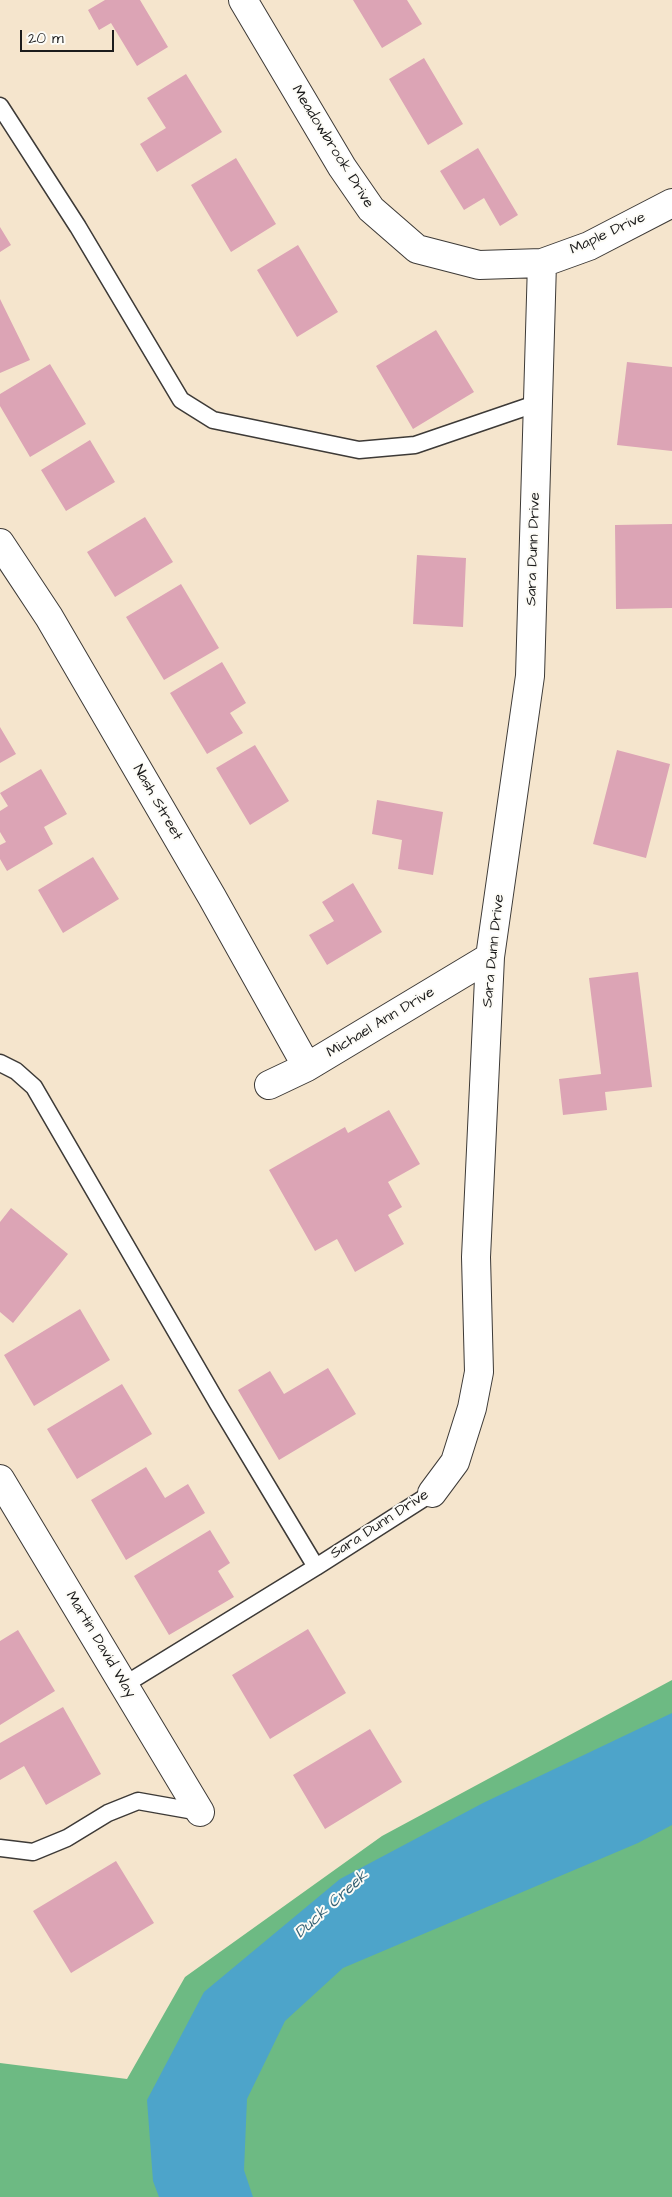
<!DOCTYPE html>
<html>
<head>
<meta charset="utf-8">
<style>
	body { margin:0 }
	#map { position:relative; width:672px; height:2197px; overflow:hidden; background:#f5e5cd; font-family:"Architects Daughter",sans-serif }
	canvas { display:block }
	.scale { position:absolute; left:20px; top:30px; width:94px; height:22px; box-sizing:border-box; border:2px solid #1c1c1c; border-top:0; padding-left:6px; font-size:15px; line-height:18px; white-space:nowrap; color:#1c1c1c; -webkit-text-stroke:4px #fdfcf7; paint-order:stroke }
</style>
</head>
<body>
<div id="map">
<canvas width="672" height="2197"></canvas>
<div class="scale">20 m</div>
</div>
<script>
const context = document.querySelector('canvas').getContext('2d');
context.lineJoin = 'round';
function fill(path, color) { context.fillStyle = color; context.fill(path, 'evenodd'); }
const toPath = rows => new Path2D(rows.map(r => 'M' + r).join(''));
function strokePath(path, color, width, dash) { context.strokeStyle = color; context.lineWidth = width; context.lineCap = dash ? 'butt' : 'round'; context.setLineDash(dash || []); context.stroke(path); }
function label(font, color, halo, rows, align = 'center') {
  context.font = font + ' "Architects Daughter",sans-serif'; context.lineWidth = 4; context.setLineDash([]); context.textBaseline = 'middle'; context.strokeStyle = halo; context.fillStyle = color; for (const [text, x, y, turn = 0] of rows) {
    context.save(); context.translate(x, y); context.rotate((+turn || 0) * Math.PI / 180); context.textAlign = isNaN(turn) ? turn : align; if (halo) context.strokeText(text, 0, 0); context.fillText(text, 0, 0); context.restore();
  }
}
fill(toPath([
	[672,1680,672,2197,0,2197,0,2063,127,2079,185,1977,382,1836]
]), '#6dba83');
fill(toPath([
	[672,1713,672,1825,638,1843,343,1968,285,2021,247,2099,244,2170,253,2197,159,2197,153,2181,147,2100,204,1992,340,1879,483,1803]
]), '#4da4ca');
fill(toPath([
	[105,0,140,0,168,47,137,66,111,23,99,30,88,10],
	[353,0,407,0,422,24,382,48],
	[424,58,463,124,428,145,389,79],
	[186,74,222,132,157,172,140,144,166,128,147,98],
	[478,148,518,215,500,226,484,198,464,210,440,171],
	[236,158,276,224,231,252,191,185],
	[0,227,11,245,0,252],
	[298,245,338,312,297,337,257,270],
	[0,299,30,360,0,373],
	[436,330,474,392,413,429,376,366],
	[627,362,672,367,672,451,617,445],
	[50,364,86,424,30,457,0,406,0,394],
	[90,440,115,482,66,511,41,470],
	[145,517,173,562,115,597,87,552],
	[672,524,672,608,616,609,615,525],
	[417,555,466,558,463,627,413,624],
	[181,584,219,648,164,680,126,617],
	[222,662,246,703,230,713,243,733,207,754,170,693],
	[0,727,16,754,0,763],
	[255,745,289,801,250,825,216,768],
	[617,750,670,764,646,858,593,844],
	[41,769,67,814,44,827,53,844,7,871,0,859,0,845,6,842,0,832,0,811,8,806,0,793],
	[377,800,443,812,433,875,398,869,402,840,372,834],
	[93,857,119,899,63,933,38,890],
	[353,883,382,932,327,965,309,935,334,921,322,902],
	[638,972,652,1087,605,1092,607,1110,563,1115,559,1079,601,1074,589,978],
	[389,1110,420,1164,388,1182,402,1207,388,1215,404,1244,355,1272,337,1239,315,1251,269,1170,345,1127,348,1133],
	[11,1208,68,1254,13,1323,0,1312,0,1222],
	[80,1309,110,1360,34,1406,4,1355],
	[328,1368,356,1414,279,1460,238,1390,270,1371,284,1394],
	[122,1384,152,1434,77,1479,47,1429],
	[146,1467,165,1498,188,1484,205,1513,126,1560,91,1500],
	[210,1530,230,1563,218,1571,234,1597,169,1635,134,1576],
	[308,1629,346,1693,270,1739,232,1675],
	[18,1630,55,1691,0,1725,0,1641],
	[63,1707,101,1774,46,1805,24,1766,0,1780,0,1743],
	[370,1729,402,1782,325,1829,293,1775],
	[116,1861,154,1923,71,1973,33,1911]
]), '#dca4b5');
const service = toPath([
	[0,106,78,227,181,400,213,420,359,450,415,445,538,403],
	[0,1063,16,1071,34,1087,218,1404,316,1567,124,1685],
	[316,1567,432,1493],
	[0,1848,33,1852,67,1838,108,1813,138,1801,200,1812]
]);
const minor = toPath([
	[243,0,342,167,371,209,417,249,479,265,542,263,589,246,672,203],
	[0,543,49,617,212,897,307,1067],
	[269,1085,307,1067,490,957],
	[0,1479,200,1812],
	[432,1493,455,1462,472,1408,479,1372,476,1257,490,957,530,676,542,263]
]);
strokePath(service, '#3d3a37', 19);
strokePath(minor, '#3d3a37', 30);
strokePath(service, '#fff', 16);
strokePath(minor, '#fff', 28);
label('15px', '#1c1c1c', '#fdfcf7', [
	["Meadowbrook Drive",332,147,58],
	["Maple Drive",608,234,-25],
	["Sara Dunn Drive",534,549,-88],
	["Nash Street",157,803,60],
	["Sara Dunn Drive",494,951,-84],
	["Michael Ann Drive",381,1023,-31],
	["Sara Dunn Drive",380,1525,-33],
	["Martin David Way",100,1645,59]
]);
label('italic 16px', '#346073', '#fdfcf7', [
	["Duck Creek",332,1905,-42]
]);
</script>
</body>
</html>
